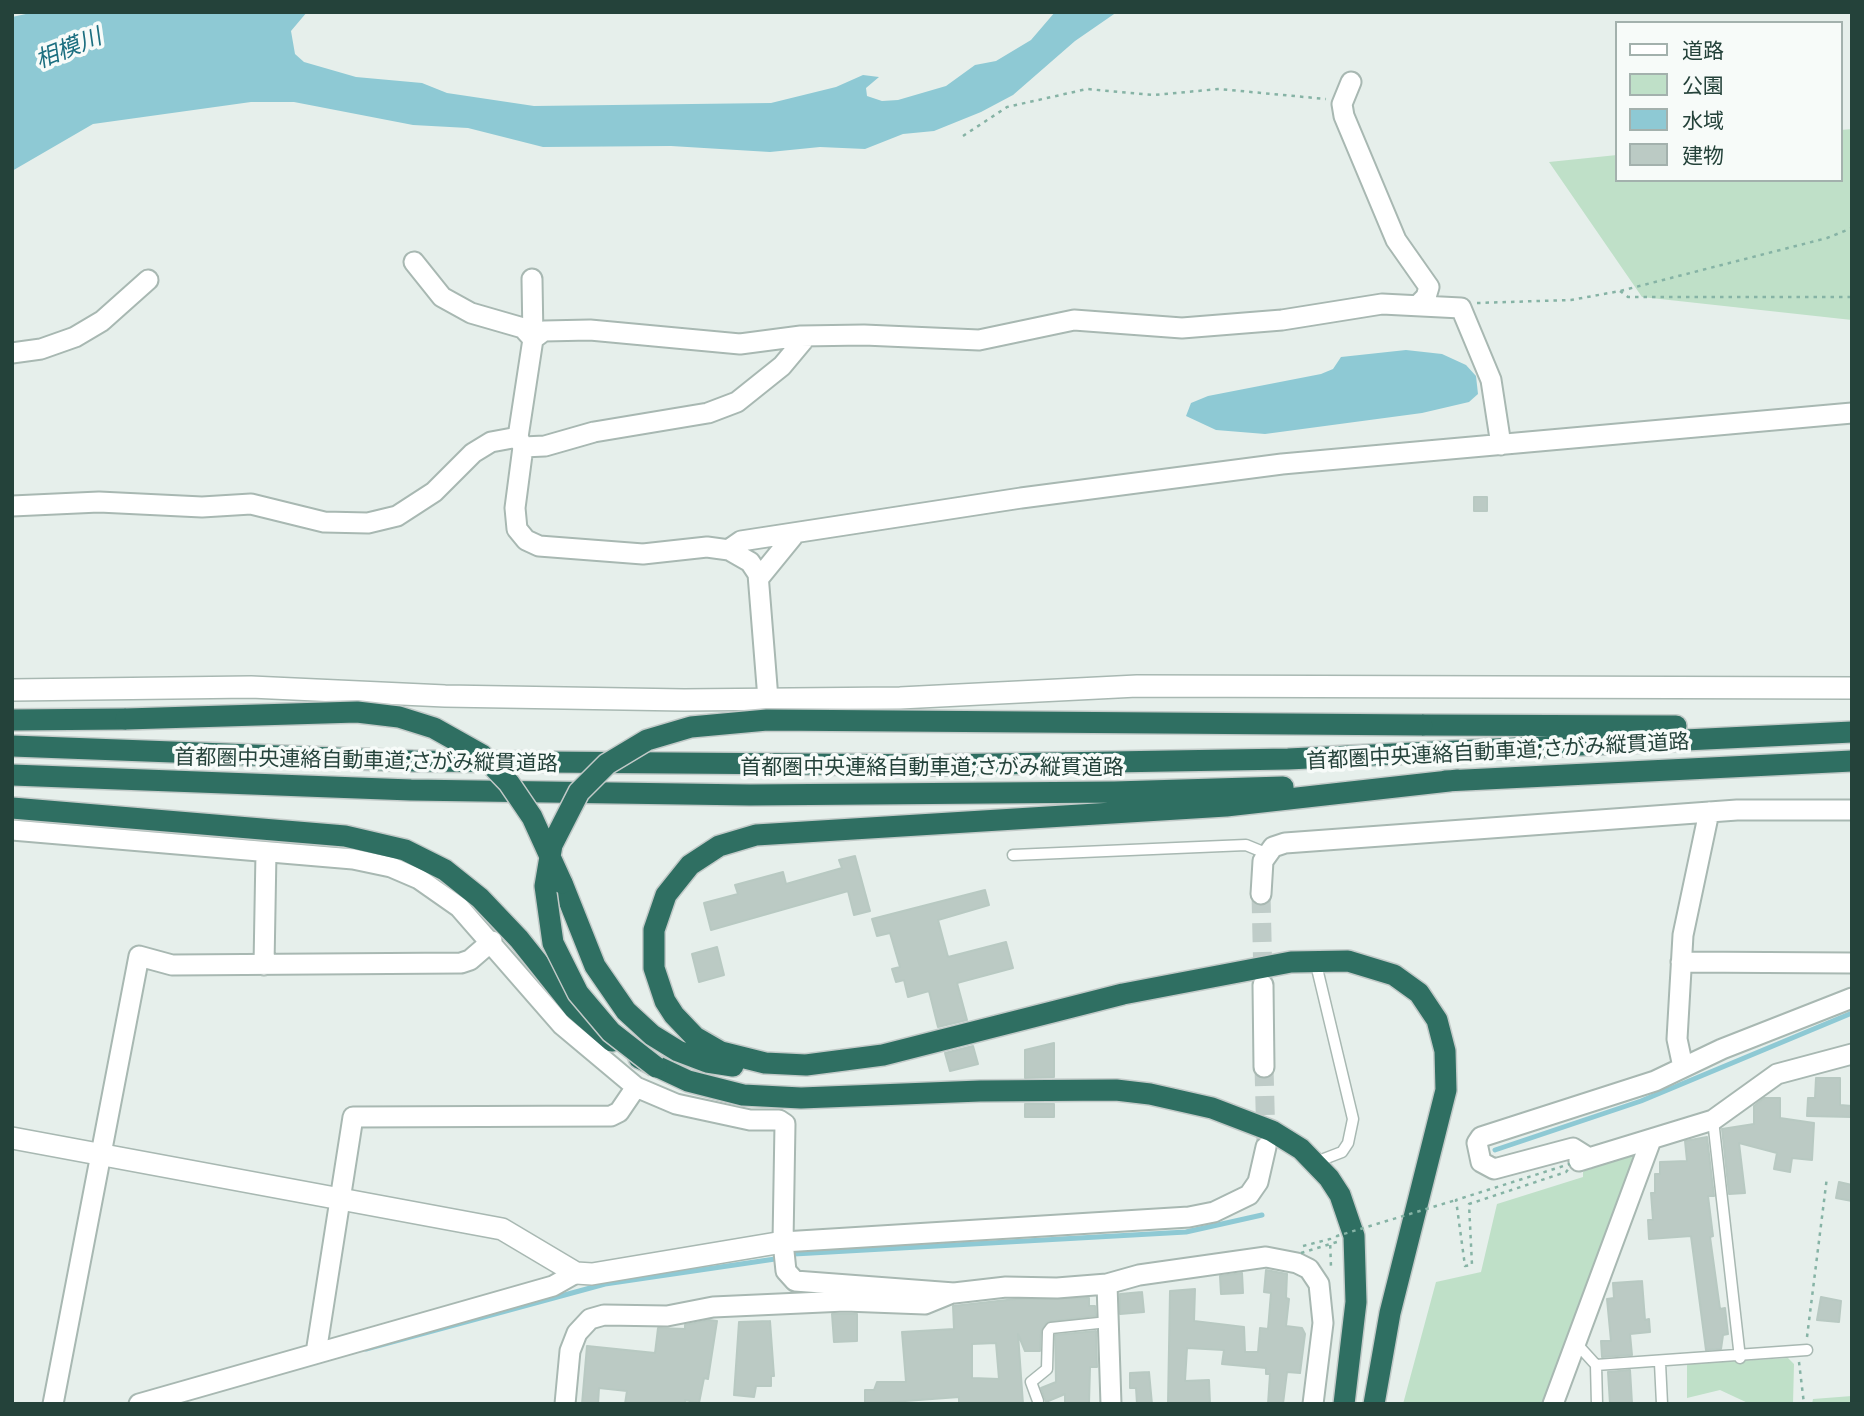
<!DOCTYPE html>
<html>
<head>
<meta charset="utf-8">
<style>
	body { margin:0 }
	#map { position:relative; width:1864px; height:1416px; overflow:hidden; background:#e6efeb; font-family:Poppins,"Noto Sans JP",sans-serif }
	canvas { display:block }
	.frame { position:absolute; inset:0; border:14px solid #24423a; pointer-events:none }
	.legend { position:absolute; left:1615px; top:21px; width:228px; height:161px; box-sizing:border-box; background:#f7fbf9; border:2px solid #a3b1ad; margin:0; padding:9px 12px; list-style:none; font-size:21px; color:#24423a }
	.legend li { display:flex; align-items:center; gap:14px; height:35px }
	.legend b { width:35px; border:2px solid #a3b1ad }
</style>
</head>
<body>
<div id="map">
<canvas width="1864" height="1416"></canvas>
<div class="frame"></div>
<ul class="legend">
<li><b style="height:9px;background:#fff"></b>道路</li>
<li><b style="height:19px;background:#bfe0c8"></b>公園</li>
<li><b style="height:19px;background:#8ec9d4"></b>水域</li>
<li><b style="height:19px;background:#bbcac4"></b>建物</li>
</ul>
</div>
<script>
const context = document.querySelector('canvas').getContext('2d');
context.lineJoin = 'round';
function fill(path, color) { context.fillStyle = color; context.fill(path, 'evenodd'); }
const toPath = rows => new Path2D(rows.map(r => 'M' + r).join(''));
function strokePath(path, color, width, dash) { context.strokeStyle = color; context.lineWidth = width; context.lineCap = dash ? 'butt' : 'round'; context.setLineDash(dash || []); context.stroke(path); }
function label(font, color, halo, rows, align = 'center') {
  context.font = font + ' Poppins,"Noto Sans JP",sans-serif'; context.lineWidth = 7; context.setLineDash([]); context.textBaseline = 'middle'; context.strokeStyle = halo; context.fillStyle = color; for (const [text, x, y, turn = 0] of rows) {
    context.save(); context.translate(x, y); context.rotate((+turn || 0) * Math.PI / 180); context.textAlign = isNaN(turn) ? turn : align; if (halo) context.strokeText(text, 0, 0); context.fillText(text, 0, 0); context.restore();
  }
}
fill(toPath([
	[1852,129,1852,320,1642,297,1549,162,1617,155,1617,180,1841,180,1841,130],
	[1633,1154,1636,1159,1544,1404,1403,1404,1436,1282,1481,1272,1497,1204,1583,1177,1583,1172,1593,1162],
	[1788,1358,1794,1364,1793,1404,1750,1404,1720,1390,1687,1398,1687,1364],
	[1852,1396,1852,1404,1812,1404,1813,1399]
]), '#bfe0c8');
fill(toPath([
	[35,12,307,12,291,31,295,54,304,62,356,77,422,83,447,93,534,106,771,103,836,87,863,75,879,77,866,88,867,96,882,101,898,100,946,86,975,65,996,61,1031,40,1055,12,1117,12,1075,41,1013,95,981,112,934,131,903,134,865,149,820,147,770,152,671,146,543,147,468,128,413,125,294,102,251,102,93,124,12,171,12,17],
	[1406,350,1442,354,1466,365,1476,376,1478,394,1469,402,1422,413,1265,434,1216,430,1186,416,1191,403,1208,396,1321,374,1333,369,1341,357]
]), '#8ec9d4');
strokePath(toPath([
	[1495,1150,1641,1101,1852,1013],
	[794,1254,1186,1232,1262,1215],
	[366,1349,605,1284,775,1259]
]), '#8ec9d4', 5);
const building = toPath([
	[1474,497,1487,497,1487,511,1474,511,1474,497],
	[855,856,870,911,854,915,848,891,711,930,704,903,738,894,735,885,783,872,786,884,842,868,839,860,855,856],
	[985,890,989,905,938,920,948,957,1006,942,1013,968,957,983,967,1020,938,1027,929,991,908,997,904,980,896,982,892,969,900,967,890,933,877,936,872,919,985,890],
	[717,947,724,975,699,982,692,954,717,947],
	[1054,1043,1054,1077,1025,1078,1025,1050,1054,1043],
	[973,1046,978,1064,950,1071,945,1053,973,1046],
	[1816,1078,1840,1078,1840,1105,1852,1106,1852,1117,1807,1116,1808,1098,1815,1098,1816,1078],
	[1764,1098,1780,1098,1780,1118,1814,1123,1812,1160,1792,1158,1790,1172,1774,1169,1777,1153,1739,1143,1745,1193,1729,1194,1722,1129,1754,1124,1754,1106,1764,1098],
	[1025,1104,1054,1104,1054,1117,1025,1117,1025,1104],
	[1707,1137,1714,1196,1708,1196,1713,1236,1710,1237,1720,1309,1725,1308,1728,1334,1723,1335,1721,1349,1706,1350,1691,1236,1649,1239,1648,1220,1653,1220,1651,1193,1655,1193,1655,1174,1660,1174,1660,1162,1687,1161,1685,1141,1707,1137],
	[1839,1182,1852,1185,1852,1201,1836,1198,1839,1182],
	[1266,1270,1287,1274,1286,1298,1289,1299,1286,1326,1302,1328,1305,1334,1300,1373,1287,1372,1283,1404,1268,1404,1270,1374,1266,1374,1266,1368,1222,1364,1224,1350,1187,1348,1185,1381,1209,1380,1210,1404,1168,1404,1170,1291,1195,1289,1194,1321,1244,1327,1245,1352,1258,1352,1260,1328,1268,1329,1271,1293,1264,1292,1266,1270],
	[1242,1273,1243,1293,1221,1294,1220,1276,1242,1273],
	[1642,1281,1645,1320,1649,1319,1650,1332,1630,1334,1632,1355,1602,1357,1601,1341,1611,1341,1607,1299,1614,1298,1613,1283,1642,1281],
	[1142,1292,1144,1312,1120,1314,1120,1294,1142,1292],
	[1821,1297,1841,1301,1839,1322,1817,1320,1821,1297],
	[1089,1298,1089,1306,1095,1306,1096,1316,1047,1322,1041,1331,1040,1351,1025,1351,1018,1334,1023,1404,959,1404,959,1397,865,1404,865,1390,874,1390,877,1382,906,1382,902,1332,954,1329,953,1306,1016,1299,1089,1298],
	[996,1343,999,1379,972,1378,972,1344,996,1343],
	[832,1314,857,1314,857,1341,834,1342,832,1314],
	[709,1320,717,1321,708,1379,704,1378,699,1403,685,1400,685,1404,625,1404,627,1391,599,1388,598,1404,582,1404,587,1346,655,1353,658,1328,685,1329,685,1325,709,1320],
	[770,1321,774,1376,771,1376,771,1386,756,1386,754,1397,734,1395,739,1322,770,1321],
	[1096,1331,1097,1367,1090,1367,1089,1404,1065,1404,1065,1394,1046,1402,1041,1388,1056,1382,1055,1335,1096,1331],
	[1630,1370,1632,1403,1610,1404,1608,1372,1630,1370],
	[1149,1372,1152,1404,1137,1404,1136,1388,1130,1388,1130,1373,1149,1372]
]);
fill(building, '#bbcac4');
strokePath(building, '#b8c9c2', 2);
strokePath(toPath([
	[1261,894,1263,981],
	[1264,1067,1266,1143]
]), '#bfccc8', 19, [19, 10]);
const service = toPath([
	[1013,855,1246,845,1268,854],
	[1315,960,1353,1119,1348,1143,1342,1152,1316,1162],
	[1713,1120,1740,1358],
	[1576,1343,1596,1365,1597,1404],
	[1660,1363,1662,1404],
	[1596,1365,1807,1350],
	[1038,1401,1031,1382,1047,1369,1048,1332,1051,1328,1108,1322]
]);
const minor = toPath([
	[1351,82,1342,104,1344,116,1396,240,1429,287,1426,297,1419,304],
	[414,262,442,297,471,313,523,328,533,339],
	[532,279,533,339],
	[12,353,41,349,75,337,102,321,148,280],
	[518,437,523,447,515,508,517,529,526,540,539,546,643,554,707,547,729,550,750,562,758,574,768,699],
	[523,447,545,446,594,432,708,413,737,402,782,366,807,336],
	[12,506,99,502,202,507,251,504,324,522,368,523,397,516,434,492,473,453,491,442,518,437,533,339,544,331,590,330,740,344,801,336,864,335,979,340,1074,320,1182,328,1282,320,1382,304,1461,308,1491,380,1501,445],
	[728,550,741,541,1021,498,1282,464,1852,413],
	[759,578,794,535],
	[12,830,353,859,391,867,419,879,459,907,562,1025,636,1087,676,1104,750,1120,779,1120,785,1124,783,1242,786,1271,795,1281,954,1293,1006,1287,1057,1288,1107,1284,1139,1275,1266,1257,1297,1263,1309,1269,1319,1284,1323,1323,1313,1404],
	[1261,894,1263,861,1273,847,1285,843,1737,810,1852,810],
	[1681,962,1852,963],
	[264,965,266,852],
	[1263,985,1264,1067],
	[1683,1067,1677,1039,1683,935,1709,812],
	[1589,1158,1573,1148,1494,1169,1481,1162,1477,1143,1481,1137,1655,1081,1722,1049,1852,998],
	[1579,1161,1713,1120,1777,1074,1852,1054],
	[783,1242,1189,1217,1214,1212,1249,1195,1258,1182,1266,1147],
	[1107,1284,1111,1404],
	[316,1353,353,1117,611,1116,619,1112,636,1087],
	[53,1404,139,956,172,965,461,963,470,960,492,941],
	[139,1404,553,1286,576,1273],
	[565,1404,570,1351,577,1333,590,1319,604,1315,667,1316,713,1307,845,1301,925,1304,952,1293],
	[1553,1404,1651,1140]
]);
const tertiary = toPath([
	[12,690,251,687,445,696,684,700,900,698,1137,686,1852,688],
	[12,1138,502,1229,576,1273,592,1274,783,1242]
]);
const motorway = toPath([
	[12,720,126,719],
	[1422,725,1676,726],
	[12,746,413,761,934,765,1288,759,1852,732],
	[12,775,411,790,750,795,1114,792,1283,787],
	[1445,781,1852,761],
	[12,808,345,836,405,850,445,870,480,898,519,939,574,1008,612,1041],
	[562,883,595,966,626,1011,652,1035,678,1051,707,1062,733,1066],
	[639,1058,688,1081,743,1095,801,1098,980,1091,1116,1090,1150,1094,1212,1108,1272,1131,1301,1149,1329,1178,1340,1195,1354,1236,1356,1302,1344,1404],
	[1374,1404,1390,1313,1446,1090,1445,1051,1437,1020,1419,993,1394,975,1348,961,1291,962,1123,994,883,1055,806,1065,765,1063,721,1052,695,1037,674,1015,665,1001,654,968,654,930,666,895,690,865,719,846,756,835,1226,806,1458,780]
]);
strokePath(service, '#a8b8b2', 13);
strokePath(minor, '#a8b8b2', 23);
strokePath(tertiary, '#a8b8b2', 24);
strokePath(motorway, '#c2cac8', 24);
strokePath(toPath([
	[963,136,1007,107,1087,89,1154,95,1219,89,1326,99],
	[1620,291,1628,297,1852,297],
	[1477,303,1571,300,1620,291,1827,238,1852,228],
	[1573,1163,1566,1172,1469,1204,1472,1265,1465,1266,1456,1200,1573,1163],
	[1303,1246,1330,1239,1331,1267],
	[1807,1337,1827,1177],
	[1799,1362,1804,1404]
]), '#86b3a5', 2.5, [3.5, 5]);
strokePath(service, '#fff', 10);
strokePath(minor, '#fff', 19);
strokePath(tertiary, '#fff', 21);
strokePath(motorway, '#2f6f62', 21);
const motorwayBridge = toPath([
	[126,719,357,712,399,717,434,728,482,755,509,783,532,817,562,883],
	[656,1067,611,1032,578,993,553,943,545,886,552,845,579,792,607,764,647,740,691,727,767,720,1422,725]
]);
strokePath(motorwayBridge, '#c2cac8', 24, []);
strokePath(toPath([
	[1301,1253,1337,1242,1337,1236,1456,1200]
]), '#86b3a5', 2.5, [3.5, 5]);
strokePath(motorwayBridge, '#2f6f62', 21);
label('21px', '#24423a', '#f7fbf9', [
	["首都圏中央連絡自動車道;さがみ縦貫道路",1498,753,-3],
	["首都圏中央連絡自動車道;さがみ縦貫道路",366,762,1],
	["首都圏中央連絡自動車道;さがみ縦貫道路",932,769]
]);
label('italic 23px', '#1c6f80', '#f7fbf9', [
	["相模川",69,50,-22]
]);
</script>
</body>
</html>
